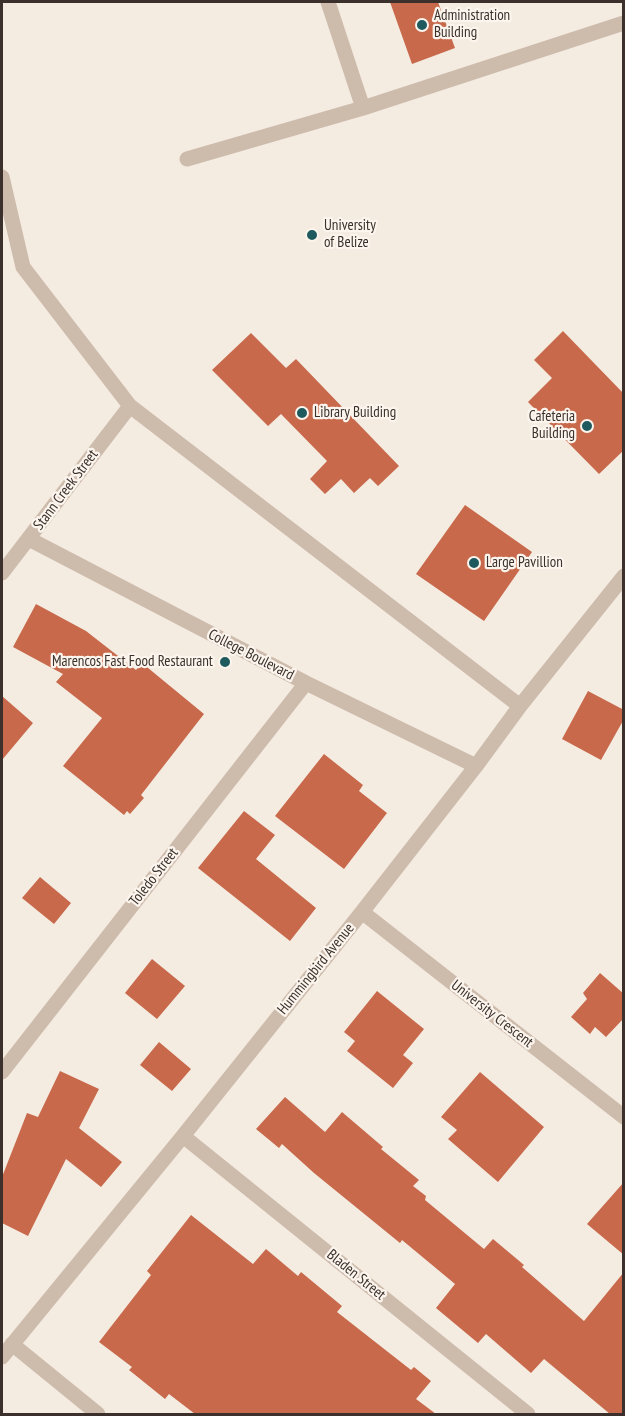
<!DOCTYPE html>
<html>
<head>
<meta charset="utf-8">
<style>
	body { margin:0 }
	#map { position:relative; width:625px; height:1416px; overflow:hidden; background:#f4ebe1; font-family:"PT Sans Narrow",sans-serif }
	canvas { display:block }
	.frame { position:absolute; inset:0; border:3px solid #3b302b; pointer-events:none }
</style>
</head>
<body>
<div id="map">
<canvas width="625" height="1416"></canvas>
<div class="frame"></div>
</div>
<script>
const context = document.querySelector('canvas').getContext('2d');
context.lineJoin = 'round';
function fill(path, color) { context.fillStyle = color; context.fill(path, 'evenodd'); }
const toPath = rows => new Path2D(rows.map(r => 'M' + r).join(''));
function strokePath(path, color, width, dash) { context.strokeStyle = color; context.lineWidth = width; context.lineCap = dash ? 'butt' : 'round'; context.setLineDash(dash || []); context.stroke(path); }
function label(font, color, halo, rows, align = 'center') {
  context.font = font + ' "PT Sans Narrow",sans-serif'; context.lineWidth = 4.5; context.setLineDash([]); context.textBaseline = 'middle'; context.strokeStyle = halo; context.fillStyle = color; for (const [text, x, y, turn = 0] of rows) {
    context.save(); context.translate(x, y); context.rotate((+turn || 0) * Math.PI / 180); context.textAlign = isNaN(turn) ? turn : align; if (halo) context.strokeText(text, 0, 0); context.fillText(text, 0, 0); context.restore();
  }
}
fill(toPath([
	[390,2,438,2,455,48,412,64],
	[563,331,624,394,624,450,599,474,528,402,552,378,534,360],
	[251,333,286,368,296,359,399,466,378,486,370,478,354,493,341,479,325,494,310,479,327,461,281,414,268,426,212,370],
	[465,505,532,552,484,621,416,574],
	[36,604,86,631,136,670,142,663,204,714,141,795,144,798,130,814,127,811,124,815,63,766,102,718,56,682,63,674,13,647],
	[588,691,624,710,624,719,601,760,562,739],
	[2,696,33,723,2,760],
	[324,754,363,785,359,791,387,813,344,869,275,816],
	[244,811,275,835,256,859,316,908,290,941,198,868],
	[40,877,71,903,54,924,22,898],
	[152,959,185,986,157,1019,125,993],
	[600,973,624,994,624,1018,606,1037,595,1027,590,1034,571,1017,587,999,583,993],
	[377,991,424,1029,403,1055,413,1063,393,1088,347,1051,355,1041,344,1032],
	[159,1042,191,1069,172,1091,140,1065],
	[60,1071,99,1089,79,1128,122,1162,101,1187,66,1159,28,1236,2,1223,2,1177,27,1113,38,1117],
	[480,1072,544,1127,498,1182,448,1139,457,1130,441,1117],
	[285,1097,325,1132,342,1112,383,1147,381,1149,419,1180,413,1186,426,1196,425,1200,484,1249,493,1239,524,1265,522,1267,584,1321,624,1272,624,1414,610,1414,544,1359,531,1373,486,1334,478,1343,436,1308,455,1284,402,1240,400,1243,314,1173,282,1144,279,1148,256,1129],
	[624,1182,624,1255,587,1224],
	[191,1215,253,1264,266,1249,298,1276,301,1272,342,1306,337,1312,411,1370,414,1367,431,1381,416,1399,436,1414,195,1414,169,1394,165,1399,129,1370,132,1367,99,1342,151,1275,147,1271]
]), '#c8694b');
strokePath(toPath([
	[328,2,363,108],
	[187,159,363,108,624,23],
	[2,177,23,267,130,406,520,706],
	[29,539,306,683,476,766],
	[2,573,130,406],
	[362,912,624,1117],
	[2,1072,306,683],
	[183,1136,528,1414],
	[12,1344,98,1414],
	[2,1357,183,1136,362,912,476,766,520,706,624,576]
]), '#cdbbac', 15);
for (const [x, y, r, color] of [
	[422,25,6,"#1f5a5e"],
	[312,235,6,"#1f5a5e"],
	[302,413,6,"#1f5a5e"],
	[587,426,6,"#1f5a5e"],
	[474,563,6,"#1f5a5e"],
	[225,662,6,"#1f5a5e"]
]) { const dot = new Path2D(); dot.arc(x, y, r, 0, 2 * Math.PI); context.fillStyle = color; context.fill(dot); strokePath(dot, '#fbf5ee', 2); }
label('15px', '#3b302b', '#fbf5ee', [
	["Administration",434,16],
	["Building",434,33],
	["University",324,226],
	["of Belize",324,243],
	["Library Building",314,413],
	["Cafeteria",575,417,"right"],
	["Building",575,434,"right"],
	["Large Pavillion",486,563],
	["Marencos Fast Food Restaurant",213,662,"right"]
], 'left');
label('15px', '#3b302b', '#fbf5ee', [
	["Stann Creek Street",66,490,-53],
	["College Boulevard",251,655,27],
	["Toledo Street",154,877,-52],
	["Hummingbird Avenue",316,969,-51],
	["University Crescent",492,1014,38],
	["Bladen Street",356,1275,39]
]);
</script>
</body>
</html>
